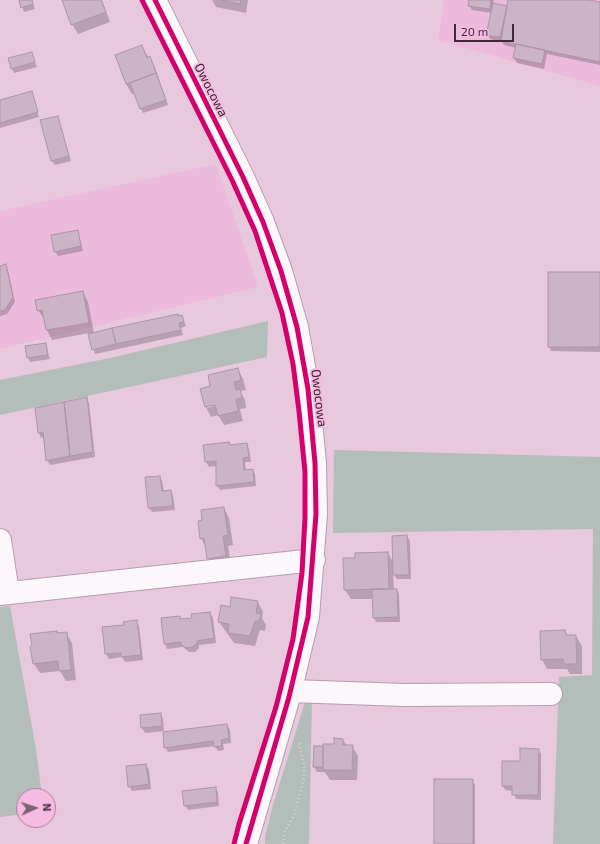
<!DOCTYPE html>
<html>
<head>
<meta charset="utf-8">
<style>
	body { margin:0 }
	#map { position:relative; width:600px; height:844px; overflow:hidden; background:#e8c8dc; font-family:"Exo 2",sans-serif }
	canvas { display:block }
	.north { position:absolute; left:16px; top:788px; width:40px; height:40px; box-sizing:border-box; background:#f5bbe0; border:1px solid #ad819d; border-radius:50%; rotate:87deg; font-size:11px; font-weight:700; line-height:16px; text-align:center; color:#402938 }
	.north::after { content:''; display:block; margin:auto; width:14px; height:18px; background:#7b6171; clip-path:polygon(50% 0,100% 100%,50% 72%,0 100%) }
	.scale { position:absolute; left:454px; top:24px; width:60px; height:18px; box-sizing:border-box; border:2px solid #402938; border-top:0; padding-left:5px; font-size:12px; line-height:14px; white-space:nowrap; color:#402938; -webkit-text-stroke:3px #f5bbe0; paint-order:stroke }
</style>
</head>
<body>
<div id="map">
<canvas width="600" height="844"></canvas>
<div class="north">N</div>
<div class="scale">20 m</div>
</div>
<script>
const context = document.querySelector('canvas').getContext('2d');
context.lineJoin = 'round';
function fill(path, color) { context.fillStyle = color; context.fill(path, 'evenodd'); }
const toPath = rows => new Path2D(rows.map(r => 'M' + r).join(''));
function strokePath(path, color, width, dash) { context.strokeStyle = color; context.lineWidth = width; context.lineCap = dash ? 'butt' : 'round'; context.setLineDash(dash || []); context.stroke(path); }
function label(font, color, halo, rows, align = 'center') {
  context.font = font + ' "Exo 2",sans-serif'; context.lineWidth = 4; context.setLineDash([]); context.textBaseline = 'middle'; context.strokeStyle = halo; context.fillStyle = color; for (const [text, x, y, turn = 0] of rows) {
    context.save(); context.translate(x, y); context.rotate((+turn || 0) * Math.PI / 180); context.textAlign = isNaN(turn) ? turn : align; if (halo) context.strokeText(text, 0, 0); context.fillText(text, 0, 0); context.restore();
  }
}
fill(toPath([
	[444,0,600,0,600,86,438,40],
	[216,164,258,287,0,349,0,211]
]), '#ecbbdb');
fill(toPath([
	[268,321,267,357,0,415,0,380,110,358],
	[334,450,600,457,600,844,553,844,559,677,592,675,593,529,333,533],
	[10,606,36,749,42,796,24,796,24,814,0,817,0,607],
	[306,699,312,699,309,844,265,844,265,837,273,805]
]), '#b3bdb9');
fill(toPath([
	[20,0,32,0,35,9,24,12],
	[63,0,102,0,110,22,78,34,72,24],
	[212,0,248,0,246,13,216,7],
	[470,0,494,0,493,5,508,8,509,0,584,0,600,3,600,65,547,54,544,69,517,63,514,58,516,48,504,45,502,42,490,39,487,34,492,13,472,10,469,5],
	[142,47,155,67,168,105,143,113,135,93,132,94,126,84,116,56],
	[31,53,37,67,14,73,12,69],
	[31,92,39,117,0,128,0,101],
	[57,117,71,161,55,165,52,161],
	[78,231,83,251,58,256,55,251],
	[5,265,8,270,15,302,7,314,0,316,0,267],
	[600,273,600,352,551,351,549,347],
	[83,292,88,302,94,333,182,316,186,326,181,328,183,335,95,354,89,333,52,340,47,330,45,320,38,310],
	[45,344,50,359,30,362,28,358],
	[238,369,243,379,246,390,240,391,245,400,246,408,240,409,243,421,224,425,218,415,211,417,206,407,212,387],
	[220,405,207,408,207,406],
	[87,399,89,403,95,457,50,465,47,460,44,437,41,438,39,433,36,408],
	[229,443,230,446,247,444,249,449,251,462,245,462,246,470,252,470,255,474,256,486,220,490,217,486,217,466,209,467,206,462,204,445],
	[160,477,162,481,164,492,171,491,173,496,175,510,152,512,149,508],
	[224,508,229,518,233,545,228,546,231,566,213,568,208,558,206,548,201,538,203,521],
	[407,536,410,541,411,579,397,579,393,573,394,590,397,590,399,594,400,622,376,622,374,617,373,599,351,599,345,590,356,559,388,553,394,564],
	[258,602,263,612,262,618,266,625,265,631,260,630,255,646,234,643,219,622,230,608],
	[210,613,213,618,216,643,199,645,199,648,195,652,189,652,183,647,167,649,165,644,162,619,179,617,181,620,193,619],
	[136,621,139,626,143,660,125,662,122,657,109,659,106,654,103,628,125,626],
	[565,631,568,636,576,636,582,646,582,674,570,674,567,669,547,669,542,659],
	[66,633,72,643,76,680,66,681,60,671,40,673,34,664],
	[161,714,163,719,164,731,145,733,142,728,141,716],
	[227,725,230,730,231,743,223,744,224,750,218,751,215,746,168,752,165,747],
	[343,740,347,746,352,746,358,756,357,780,330,780,325,772,317,772,314,767],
	[538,750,541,754,541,800,516,799,513,791,505,790,503,786,521,762],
	[146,765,149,770,151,789,132,791,129,786],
	[472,780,475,785,475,844,435,844],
	[215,788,218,792,219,806,188,810,185,805]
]), '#0003');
const building = toPath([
	[19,0,32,0,33,4,21,8,19,0],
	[62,0,101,0,106,12,71,25,62,0],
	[221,0,241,0,240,4,221,0],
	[469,0,491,0,490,9,468,6,469,0],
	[508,0,589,0,600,2,600,62,501,41,508,0],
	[493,3,507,6,500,37,486,35,493,3],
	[516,44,545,50,542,64,513,58,516,44],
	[142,45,147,58,150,56,156,73,126,84,115,55,142,45],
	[32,52,35,62,11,69,8,58,32,52],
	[156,73,166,100,140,109,130,83,156,73],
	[32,91,38,112,0,123,0,100,32,91],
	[58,116,69,156,51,161,40,120,58,116],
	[78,230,81,246,54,252,51,235,78,230],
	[6,264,13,297,5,310,0,311,0,266,6,264],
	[548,272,600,272,600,347,548,347,548,272],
	[83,291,89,323,46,330,42,310,37,311,35,300,83,291],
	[178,314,178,316,182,315,184,322,179,323,181,330,116,344,112,328,178,314],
	[112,328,116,344,92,350,88,334,112,328],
	[46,343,48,355,27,358,25,346,46,343],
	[238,368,241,380,234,382,236,390,240,389,242,398,236,399,238,411,218,416,215,405,205,407,200,389,210,386,208,375,238,368],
	[87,397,93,452,70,456,64,402,87,397],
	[64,402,70,456,46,461,43,432,38,433,35,408,64,402],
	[229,442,230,445,247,443,249,457,243,458,244,470,253,469,254,482,216,486,216,461,205,462,203,445,229,442],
	[160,476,162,491,171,490,173,506,148,508,145,477,160,476],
	[224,507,228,535,223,536,226,556,207,559,204,538,200,539,198,521,202,520,201,510,224,507],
	[407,535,409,575,393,575,392,536,407,535],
	[388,552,389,589,344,590,343,558,355,558,355,553,388,552],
	[372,589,397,589,398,617,373,618,372,589],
	[231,597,258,601,256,613,261,614,259,621,255,621,250,636,228,633,229,624,218,622,221,605,230,607,231,597],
	[210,612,214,638,197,641,197,643,193,647,186,648,181,645,181,642,164,644,161,618,180,616,180,619,192,618,191,614,210,612],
	[137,620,141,655,121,657,121,653,105,654,102,627,124,625,123,622,137,620],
	[565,630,566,635,576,635,577,664,564,664,563,659,541,660,540,631,565,630],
	[57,631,57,633,67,632,71,670,59,671,58,661,33,664,30,647,32,645,30,634,57,631],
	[161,713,162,726,141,728,140,715,161,713],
	[227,724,229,738,221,740,222,746,214,747,213,741,164,748,163,732,227,724],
	[334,738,343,739,343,745,353,745,352,770,323,770,323,744,334,744,334,738],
	[314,746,323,746,323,767,313,767,314,746],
	[520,748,539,749,538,795,512,795,512,786,502,786,502,761,520,761,520,748],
	[146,764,149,784,128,787,126,766,146,764],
	[434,779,473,779,473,844,434,844,434,779],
	[216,787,217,802,184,806,182,791,216,787]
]);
fill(building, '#cab4c6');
strokePath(building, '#ac96a8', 1);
const minor = toPath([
	[155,0,243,177,263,222,281,271,297,327,308,389,315,463,316,514,308,617,289,697,246,844],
	[0,540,8,593],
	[0,594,314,560],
	[291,691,404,695,551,694]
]);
strokePath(minor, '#b69eae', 24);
strokePath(toPath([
	[283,844,285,831,294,815,304,779,304,766,299,742]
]), '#dad1d7', 2.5, [1, 3]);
strokePath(minor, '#fcf7fa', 22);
strokePath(toPath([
	[142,0,232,180,255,231,282,313,293,364,299,411,305,472,305,518,302,573,293,639,276,707,239,824,234,844],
	[155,0,243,177,263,222,281,271,297,327,308,389,315,463,316,514,308,617,289,697,246,844]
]), '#d6006c', 5);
label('13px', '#402938', '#f5bbe0', [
	["Owocowa",211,90,63],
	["Owocowa",319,398,83]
]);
</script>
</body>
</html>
